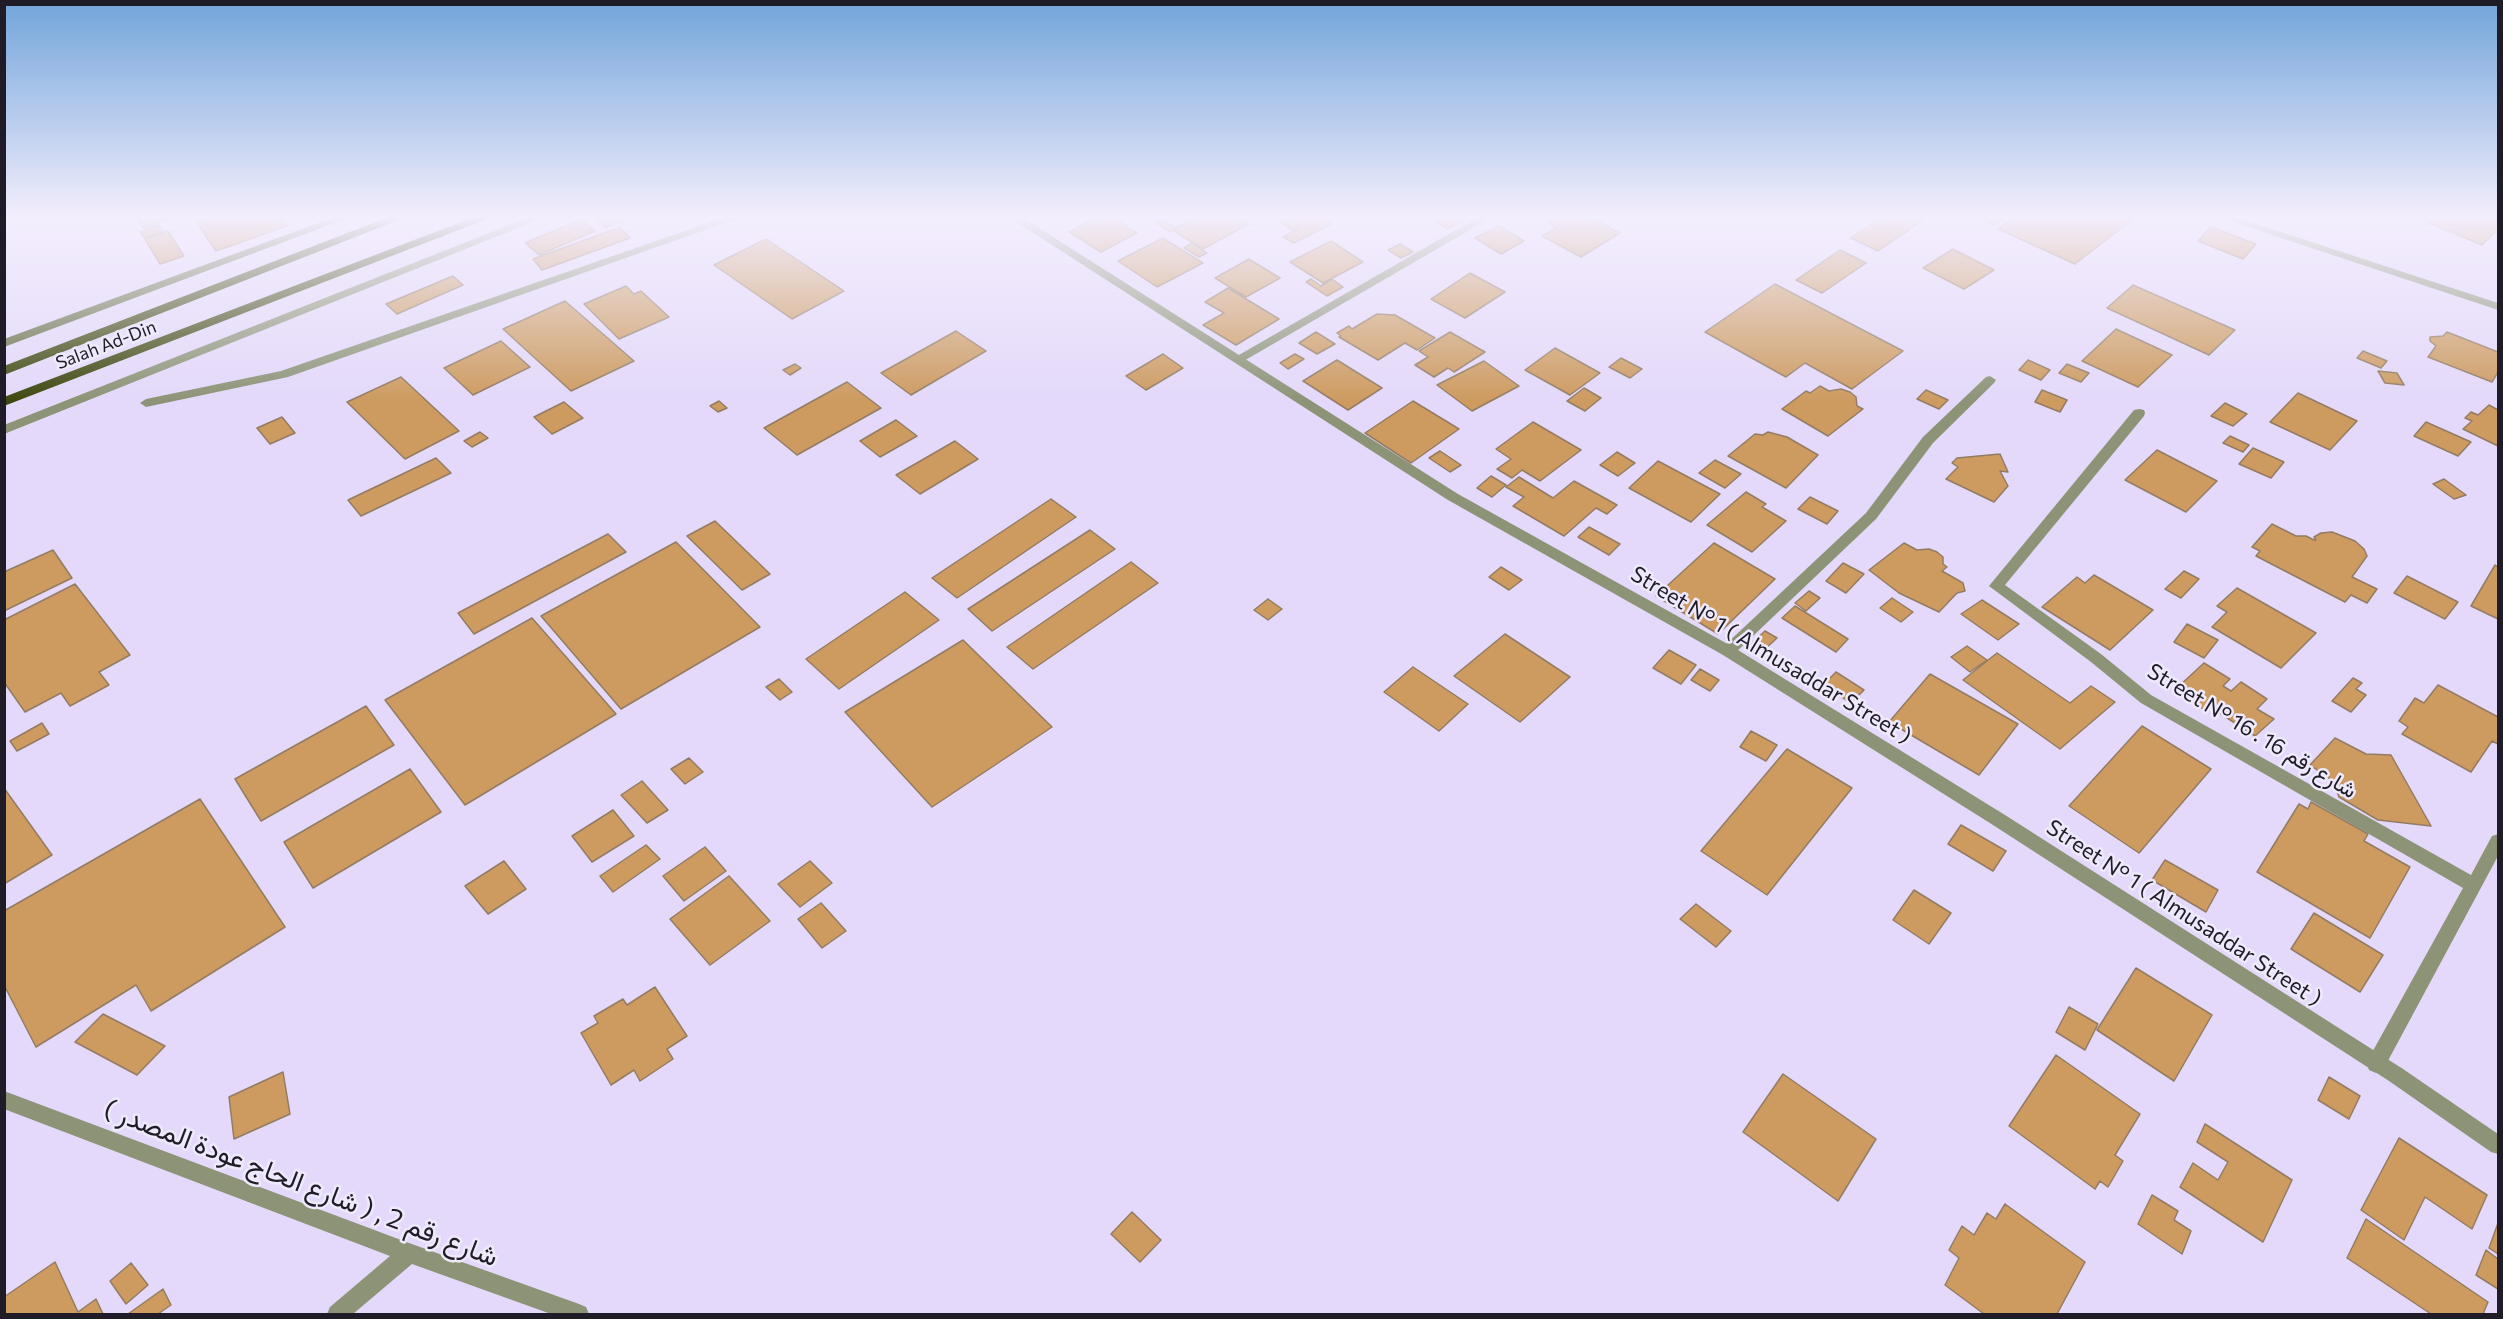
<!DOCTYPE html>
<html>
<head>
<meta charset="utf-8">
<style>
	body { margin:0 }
	#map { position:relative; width:2503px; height:1319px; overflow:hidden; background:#e4d9fa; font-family:Commissioner,sans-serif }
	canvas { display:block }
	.frame { position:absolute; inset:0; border:6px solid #201c27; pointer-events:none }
</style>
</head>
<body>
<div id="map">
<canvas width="2503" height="1319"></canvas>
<div class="frame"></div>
</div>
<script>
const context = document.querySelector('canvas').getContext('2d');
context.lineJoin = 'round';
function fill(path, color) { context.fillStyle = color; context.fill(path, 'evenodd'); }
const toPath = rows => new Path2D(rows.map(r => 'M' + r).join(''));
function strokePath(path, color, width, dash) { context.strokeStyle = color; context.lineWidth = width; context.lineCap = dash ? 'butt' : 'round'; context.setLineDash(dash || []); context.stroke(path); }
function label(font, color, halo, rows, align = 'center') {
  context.font = font + ' Commissioner,Vazirmatn,sans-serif'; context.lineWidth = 5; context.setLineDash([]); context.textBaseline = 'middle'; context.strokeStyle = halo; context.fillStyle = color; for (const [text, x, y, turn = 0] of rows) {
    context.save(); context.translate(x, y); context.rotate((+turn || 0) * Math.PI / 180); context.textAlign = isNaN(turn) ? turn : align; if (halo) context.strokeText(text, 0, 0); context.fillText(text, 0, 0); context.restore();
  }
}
const building = toPath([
	[136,216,174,216,175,217,143,228,136,216],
	[217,216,279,216,287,226,216,251,197,223,217,216],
	[594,216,637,216,605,228,594,216],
	[1099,216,1111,216,1137,233,1101,252,1069,232,1099,216],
	[1198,216,1235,216,1249,224,1203,249,1172,230,1198,216],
	[1293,216,1302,221,1310,216,1317,219,1320,217,1331,224,1294,243,1283,237,1301,227,1299,226,1292,230,1281,223,1293,216],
	[1440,216,1456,216,1464,221,1448,229,1433,220,1440,216],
	[1560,216,1588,216,1620,233,1581,257,1542,236,1556,228,1548,223,1560,216],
	[1883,216,1912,216,1922,221,1878,251,1851,238,1883,216],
	[1974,216,2005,216,1994,225,1974,216],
	[2015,216,2137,216,2075,264,1998,229,2015,216],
	[2412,216,2498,216,2498,229,2482,245,2412,216],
	[581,219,595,231,539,255,525,243,581,219],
	[1163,220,1176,228,1169,231,1156,223,1163,220],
	[159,225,163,232,145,238,140,232,159,225],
	[1499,226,1524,241,1501,254,1475,238,1499,226],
	[620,227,630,238,542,270,533,259,620,227],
	[2211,227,2256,244,2243,259,2198,241,2211,227],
	[168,231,184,256,160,264,145,239,168,231],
	[1163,238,1203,263,1157,287,1118,261,1163,238],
	[766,239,844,291,792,319,714,265,766,239],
	[1331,241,1363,262,1323,283,1290,262,1331,241],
	[1192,243,1207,253,1199,257,1184,248,1192,243],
	[1400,244,1413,252,1401,258,1388,250,1400,244],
	[1953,249,1994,270,1964,289,1923,268,1953,249],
	[1840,250,1866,263,1822,293,1796,280,1840,250],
	[1249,259,1280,278,1246,297,1215,278,1249,259],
	[1470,273,1505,292,1465,318,1431,299,1470,273],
	[453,276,463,285,397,314,386,304,453,276],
	[1311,279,1321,286,1332,279,1343,287,1327,296,1306,282,1311,279],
	[1775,284,1903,351,1852,389,1805,363,1786,377,1705,332,1775,284],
	[2133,285,2235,330,2209,355,2107,308,2133,285],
	[626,286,634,294,641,291,669,317,619,339,584,304,626,286],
	[1228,288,1279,319,1236,345,1203,325,1224,313,1205,302,1228,288],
	[565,301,634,361,571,391,503,329,565,301],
	[1377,314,1395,315,1435,338,1417,350,1405,343,1378,360,1339,337,1341,336,1337,333,1349,326,1352,329,1377,314],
	[2116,329,2172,355,2138,387,2082,361,2116,329],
	[956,331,986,351,911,395,881,373,956,331],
	[1316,332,1335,344,1317,354,1299,343,1316,332],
	[1450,332,1485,352,1454,372,1448,368,1434,377,1415,365,1428,357,1419,351,1450,332],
	[2447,332,2498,352,2498,372,2492,382,2428,357,2436,346,2430,341,2430,337,2443,336,2447,332],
	[501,341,530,367,473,395,444,368,501,341],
	[1555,348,1600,373,1570,395,1525,370,1555,348],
	[2363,351,2387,361,2381,368,2357,358,2363,351],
	[1163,354,1183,368,1146,390,1126,376,1163,354],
	[1295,354,1304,359,1288,369,1280,363,1295,354],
	[1621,358,1642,369,1630,378,1609,367,1621,358],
	[1337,360,1382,388,1348,410,1303,381,1337,360],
	[2028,360,2050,370,2041,380,2019,370,2028,360],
	[1484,361,1519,386,1472,411,1437,385,1484,361],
	[795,364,801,368,790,375,783,370,795,364],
	[2067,364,2089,373,2081,382,2059,373,2067,364],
	[2378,371,2397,373,2404,385,2385,383,2378,371],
	[401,377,459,431,405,459,347,402,401,377],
	[847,382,881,408,797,455,764,428,847,382],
	[1820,386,1829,391,1841,389,1850,392,1856,397,1857,406,1863,409,1828,436,1782,409,1806,391,1810,393,1820,386],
	[1584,388,1601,398,1585,411,1567,401,1584,388],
	[1926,390,1948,400,1939,409,1917,399,1926,390],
	[2042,390,2067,400,2060,412,2035,402,2042,390],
	[2298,393,2357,421,2330,450,2270,422,2298,393],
	[719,401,727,408,718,412,710,406,719,401],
	[1413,401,1459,429,1411,463,1365,433,1413,401],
	[564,402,583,418,552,434,534,417,564,402],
	[2225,403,2247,414,2233,426,2211,416,2225,403],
	[2489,405,2498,410,2498,446,2463,429,2472,421,2465,418,2471,412,2478,415,2489,405],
	[282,417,295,433,270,444,257,428,282,417],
	[896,420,917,436,880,457,860,441,896,420],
	[1533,422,1581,450,1540,481,1522,470,1512,478,1497,469,1511,459,1496,449,1533,422],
	[2426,422,2471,442,2458,456,2414,436,2426,422],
	[480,432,488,438,472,447,464,441,480,432],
	[1768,432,1787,437,1818,455,1786,488,1728,456,1755,434,1763,435,1768,432],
	[2230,436,2249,445,2243,452,2223,443,2230,436],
	[955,441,978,459,920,494,896,475,955,441],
	[2253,448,2284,462,2271,478,2239,464,2253,448],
	[2157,450,2217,481,2186,512,2125,480,2157,450],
	[1440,451,1461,465,1450,472,1429,458,1440,451],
	[1617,452,1635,463,1618,476,1600,465,1617,452],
	[2000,454,2008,472,2000,471,2008,486,1994,502,1946,479,1958,467,1952,463,1957,458,2000,454],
	[436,458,451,473,361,516,348,500,436,458],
	[1715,460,1741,474,1725,488,1699,473,1715,460],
	[1658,461,1720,494,1691,522,1629,488,1658,461],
	[1491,476,1506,485,1492,497,1477,488,1491,476],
	[1519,477,1553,498,1574,481,1617,505,1607,514,1596,508,1564,536,1513,506,1524,497,1506,487,1519,477],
	[2444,479,2466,495,2454,499,2433,484,2444,479],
	[1746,492,1766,504,1762,507,1786,521,1752,552,1707,525,1746,492],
	[1810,497,1838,511,1827,524,1798,509,1810,497],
	[1051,499,1076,517,957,598,932,578,1051,499],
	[715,521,770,574,742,590,687,536,715,521],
	[2272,524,2296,536,2306,536,2314,540,2316,540,2314,537,2321,533,2332,532,2355,541,2364,549,2367,556,2352,577,2377,589,2367,603,2351,595,2345,602,2256,556,2260,551,2252,547,2272,524],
	[1589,527,1620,544,1609,555,1578,537,1589,527],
	[1090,530,1115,549,992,631,968,609,1090,530],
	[608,534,626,552,474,634,458,613,608,534],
	[676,542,760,627,621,709,541,616,676,542],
	[1714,543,1775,579,1718,634,1656,596,1714,543],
	[1904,543,1917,550,1929,549,1937,552,1943,557,1943,564,1947,567,1942,571,1963,583,1965,591,1957,593,1939,612,1899,593,1869,570,1904,543],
	[53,550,72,578,4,611,4,572,53,550],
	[1131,562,1158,583,1033,669,1007,647,1131,562],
	[1843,563,1864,574,1846,593,1826,581,1843,563],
	[2495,565,2498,567,2498,619,2471,606,2495,565],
	[1501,567,1522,580,1509,590,1489,577,1501,567],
	[2184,571,2199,579,2181,598,2165,589,2184,571],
	[2094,575,2153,610,2110,650,2042,607,2077,577,2085,583,2094,575],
	[2407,576,2458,602,2445,619,2394,593,2407,576],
	[75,584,130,655,99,672,109,685,70,706,61,693,25,712,4,682,4,620,75,584],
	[2237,588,2316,633,2281,668,2212,627,2227,612,2217,606,2237,588],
	[1809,591,1820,598,1806,611,1795,603,1809,591],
	[905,592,939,620,839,689,806,659,905,592],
	[1892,598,1913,612,1901,622,1880,608,1892,598],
	[1268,599,1282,609,1268,620,1254,610,1268,599],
	[1982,600,2019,624,1998,640,1961,614,1982,600],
	[1795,606,1848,639,1836,652,1782,618,1795,606],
	[532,618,616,714,465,805,385,700,532,618],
	[2187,624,2218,640,2204,658,2174,642,2187,624],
	[1765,631,1777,638,1764,650,1752,643,1765,631],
	[1505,634,1570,677,1520,722,1454,676,1505,634],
	[963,640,1052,727,932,807,845,712,963,640],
	[1967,646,1987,660,1970,672,1951,657,1967,646],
	[1669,650,1696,665,1681,684,1653,668,1669,650],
	[1997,653,2070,703,2091,686,2115,702,2060,749,1963,680,1997,653],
	[2204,663,2230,679,2223,686,2231,691,2241,682,2267,699,2257,709,2274,719,2255,736,2207,705,2203,709,2181,694,2186,690,2179,686,2204,663],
	[1413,667,1468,704,1439,731,1384,692,1413,667],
	[1700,669,1719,680,1710,691,1691,680,1700,669],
	[1836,672,1864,690,1851,703,1823,685,1836,672],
	[1930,674,2018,724,1979,775,1889,722,1930,674],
	[2353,678,2362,683,2356,689,2366,695,2351,712,2332,701,2353,678],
	[779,679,792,692,780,700,766,687,779,679],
	[2438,685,2498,717,2498,744,2492,741,2471,772,2402,734,2408,727,2399,721,2415,698,2424,703,2438,685],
	[366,706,394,745,261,821,235,779,366,706],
	[42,723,49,734,17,751,10,741,42,723],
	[2142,726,2211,769,2139,853,2069,806,2142,726],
	[1751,731,1777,745,1766,761,1740,747,1751,731],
	[2335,738,2366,754,2391,755,2431,826,2378,820,2339,797,2333,781,2310,765,2335,738],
	[1787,749,1852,788,1767,895,1701,851,1787,749],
	[689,758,703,772,685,784,671,769,689,758],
	[410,769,441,812,313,888,284,842,410,769],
	[642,781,668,810,647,823,621,795,642,781],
	[4,788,52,855,4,884,4,788],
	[200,799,285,927,151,1011,136,985,36,1047,4,985,4,911,200,799],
	[2311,802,2368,834,2364,841,2410,867,2370,938,2257,872,2299,804,2308,809,2311,802],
	[613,810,634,836,592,862,572,836,613,810],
	[1961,825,2006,851,1993,871,1948,844,1961,825],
	[646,845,660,859,613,892,600,876,646,845],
	[705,847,726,871,684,901,663,876,705,847],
	[2165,860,2218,890,2206,912,2152,880,2165,860],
	[504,861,526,889,488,914,465,886,504,861],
	[810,861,832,883,800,907,778,884,810,861],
	[729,876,770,921,710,965,670,919,729,876],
	[1914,890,1951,913,1929,944,1893,920,1914,890],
	[821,903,846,931,822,948,798,919,821,903],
	[1696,904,1731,931,1716,947,1680,919,1696,904],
	[2314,913,2383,955,2360,992,2291,949,2314,913],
	[2136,968,2212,1015,2174,1081,2097,1030,2136,968],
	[655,987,687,1036,667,1049,673,1059,640,1081,634,1070,611,1085,581,1033,598,1023,594,1016,623,999,627,1005,655,987],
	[2069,1007,2098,1024,2085,1050,2056,1032,2069,1007],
	[103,1014,165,1046,137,1075,75,1042,103,1014],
	[2056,1055,2140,1114,2115,1155,2123,1161,2108,1187,2100,1181,2095,1189,2009,1126,2056,1055],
	[283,1072,290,1114,234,1139,229,1097,283,1072],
	[1783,1074,1876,1139,1838,1201,1743,1132,1783,1074],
	[2329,1077,2360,1096,2349,1119,2318,1100,2329,1077],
	[2205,1124,2292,1180,2263,1242,2180,1187,2193,1163,2218,1180,2228,1162,2197,1142,2205,1124],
	[2399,1138,2487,1195,2472,1229,2425,1197,2404,1240,2361,1210,2399,1138],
	[2152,1195,2178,1211,2174,1220,2191,1231,2182,1254,2138,1224,2152,1195],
	[2005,1204,2085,1262,2057,1314,1984,1314,1945,1285,1959,1258,1949,1250,1962,1226,1974,1235,1987,1213,1996,1219,2005,1204],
	[1132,1212,1161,1240,1140,1262,1111,1234,1132,1212],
	[2366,1219,2488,1302,2483,1314,2431,1314,2347,1258,2366,1219],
	[2498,1223,2498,1254,2489,1248,2498,1223],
	[2486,1250,2498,1259,2498,1289,2476,1275,2486,1250],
	[55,1262,78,1312,96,1299,103,1314,4,1314,4,1297,55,1262],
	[131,1263,148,1285,126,1304,110,1281,131,1263],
	[163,1289,171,1305,158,1314,128,1314,163,1289]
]);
fill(building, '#cd9b60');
strokePath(building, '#937c63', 1.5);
fill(toPath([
	[728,216,745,216,288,377,146,407,140,403,146,399,281,371,728,216],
	[1480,216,1494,216,1242,362,1238,363,1232,359,1480,216],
	[2215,216,2232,216,2498,303,2498,310,2215,216],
	[1990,376,1996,380,1994,383,1933,443,1876,519,1733,655,1723,655,1721,651,1723,647,1866,513,1923,437,1986,377,1990,376],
	[2139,409,2144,410,2145,413,2144,416,2005,585,2101,654,2151,695,2471,875,2492,836,2498,834,2498,856,2383,1070,2376,1073,2369,1070,2367,1064,2369,1058,2463,888,2141,703,2091,662,1989,586,2134,410,2139,409],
	[4,1091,409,1243,579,1304,586,1307,589,1314,551,1314,412,1264,353,1314,327,1314,330,1307,390,1256,4,1109,4,1091]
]), '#8c9376');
fill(toPath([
	[532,216,548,216,4,434,4,425,532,216],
	[1007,216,1020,216,1458,494,1733,647,2005,815,2403,1069,2498,1134,2498,1154,2491,1152,2389,1081,1993,825,1723,655,1448,500,1007,216]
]), '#8c9376');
fill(toPath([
	[337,216,353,216,4,347,4,339,337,216]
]), '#646e42');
fill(toPath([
	[391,216,409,216,4,375,4,366,391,216],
	[477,216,495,216,4,406,4,397,477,216]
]), '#3e480e');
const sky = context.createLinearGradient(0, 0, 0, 401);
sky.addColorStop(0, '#72a4da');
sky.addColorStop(0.54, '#f3eefd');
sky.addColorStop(1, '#f3eefd00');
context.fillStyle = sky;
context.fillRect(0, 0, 2503, 401);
label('18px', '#201c27', '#efe9fc', [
	["Salah Ad-Din",106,345,-21]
]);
label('22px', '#201c27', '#efe9fc', [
	["Street N° 1 ( Almusaddar Street )",1771,655,31],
	["Street N° 16 . شارع رقم 16",2252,731,31],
	["Street N° 1 ( Almusaddar Street )",2184,913,33]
]);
label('27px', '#201c27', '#efe9fc', [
	["شارع رقم 2 , ( شارع الحاج عودة المصدر )",301,1183,21]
]);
</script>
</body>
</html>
